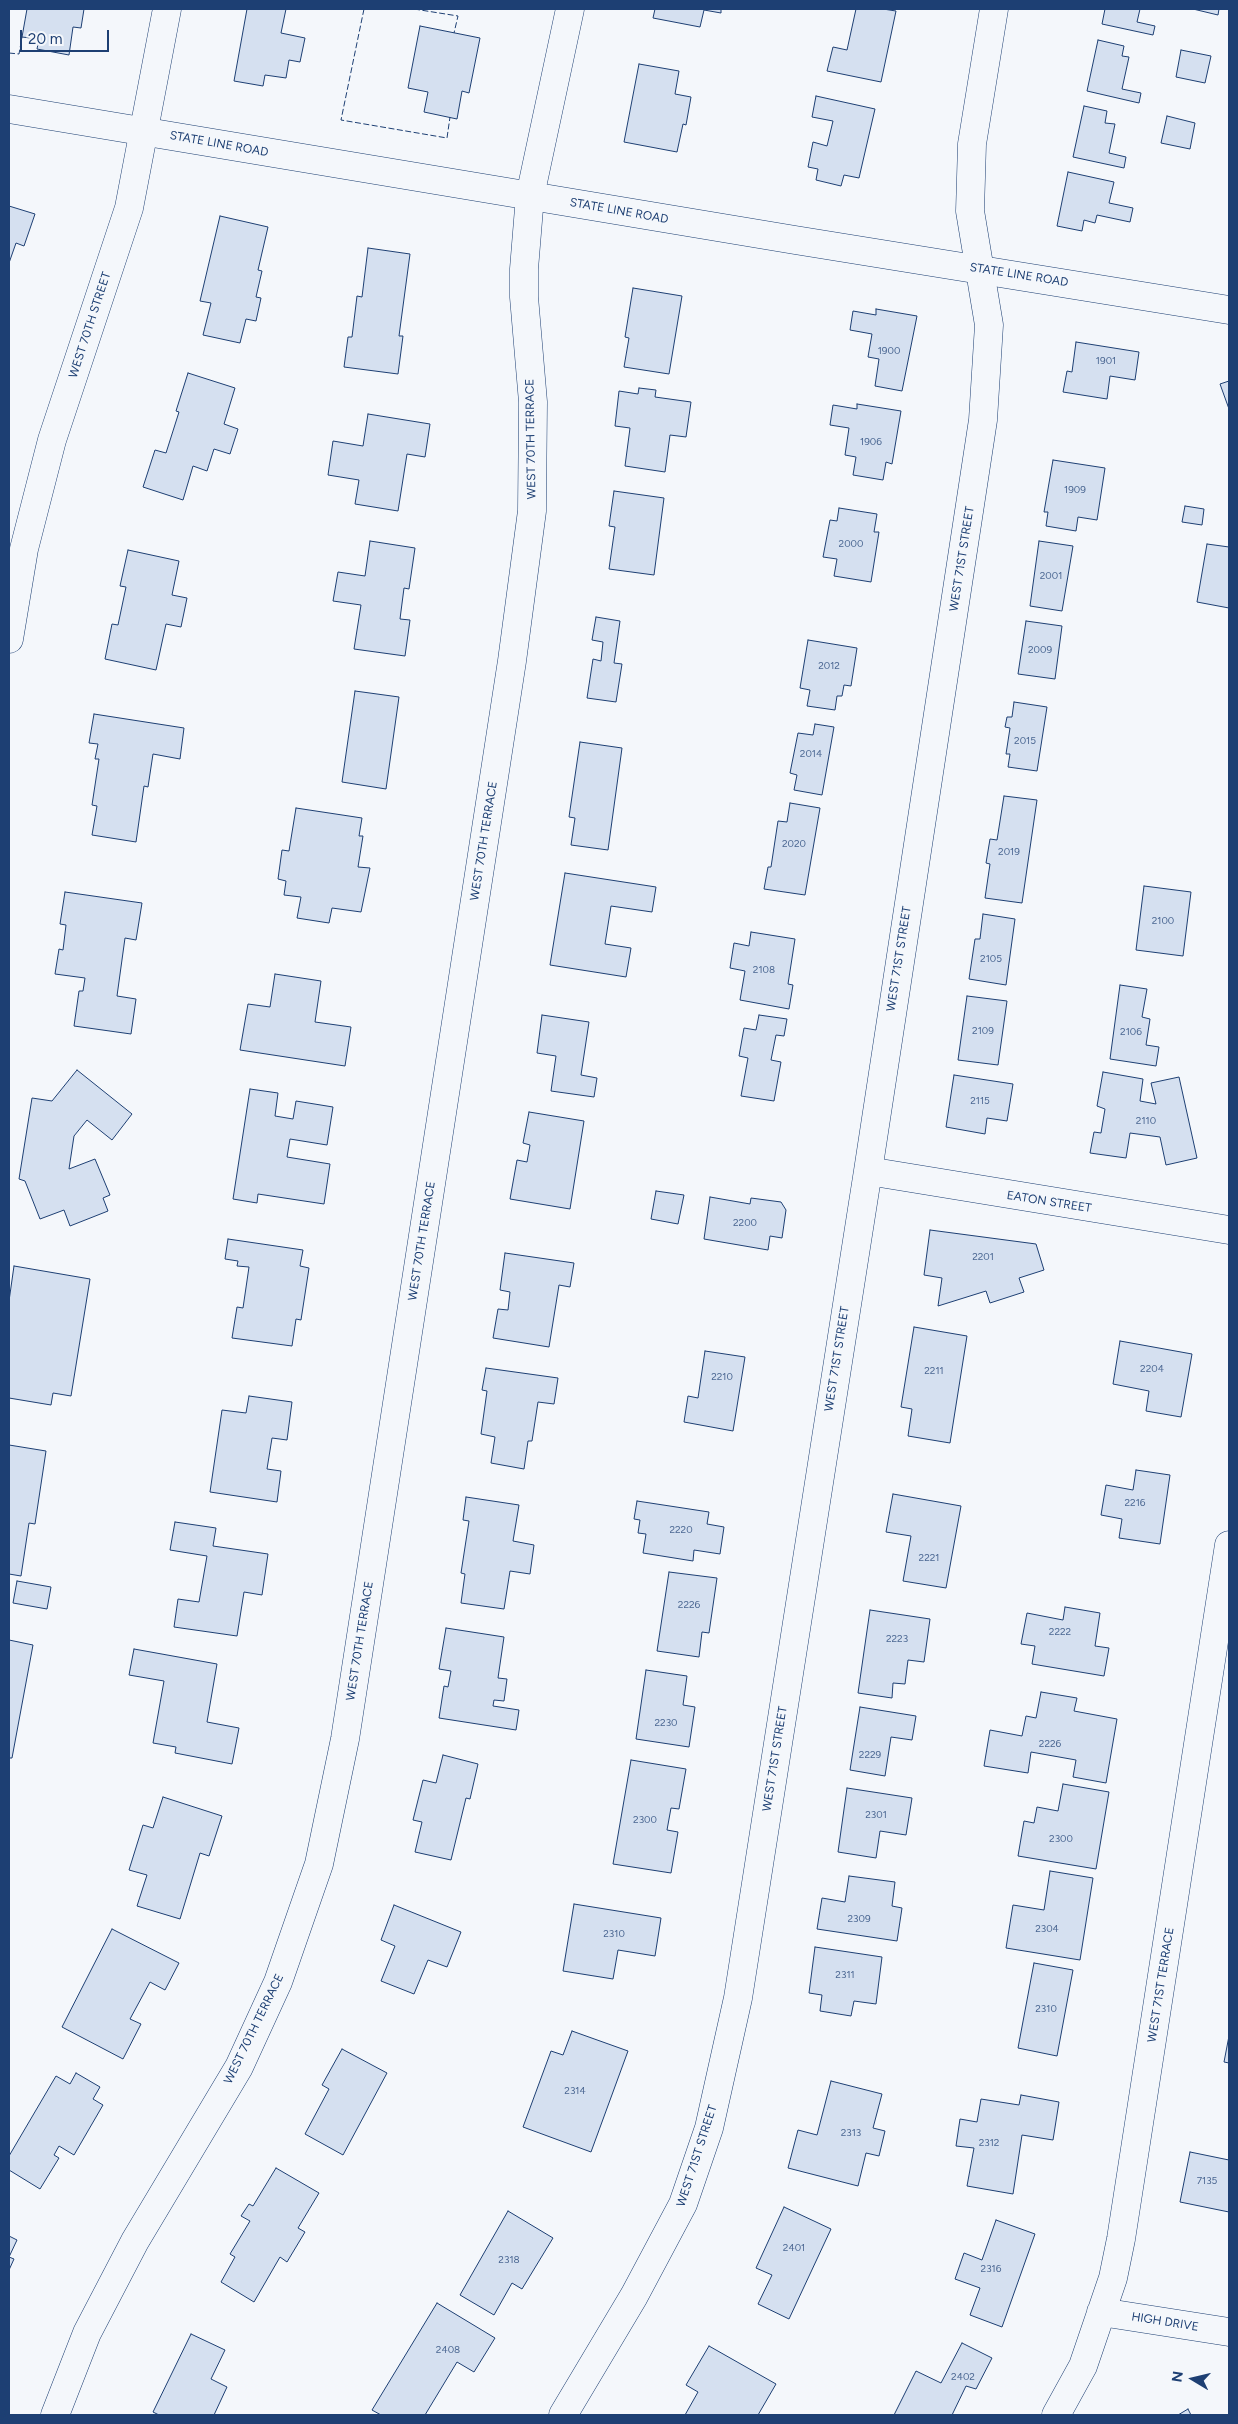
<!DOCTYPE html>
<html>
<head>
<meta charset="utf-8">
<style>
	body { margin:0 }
	#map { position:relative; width:1238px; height:2424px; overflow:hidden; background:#f4f7fb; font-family:Figtree,sans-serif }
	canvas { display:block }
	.frame { position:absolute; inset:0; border:10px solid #1d3f73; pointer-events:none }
	.north { position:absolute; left:1168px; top:2354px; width:50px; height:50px; -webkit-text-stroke:4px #f4f7fb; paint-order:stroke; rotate:279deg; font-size:14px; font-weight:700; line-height:20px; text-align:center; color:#1d3f73 }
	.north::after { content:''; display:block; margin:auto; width:18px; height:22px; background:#1d3f73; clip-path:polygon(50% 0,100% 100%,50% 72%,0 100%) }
	.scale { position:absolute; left:20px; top:30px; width:89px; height:22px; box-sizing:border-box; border:2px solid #1d3f73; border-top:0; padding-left:6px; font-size:15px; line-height:18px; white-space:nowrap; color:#1d3f73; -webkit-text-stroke:4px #f4f7fb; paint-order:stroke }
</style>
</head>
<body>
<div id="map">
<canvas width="1238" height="2424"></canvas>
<div class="frame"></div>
<div class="north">N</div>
<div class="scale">20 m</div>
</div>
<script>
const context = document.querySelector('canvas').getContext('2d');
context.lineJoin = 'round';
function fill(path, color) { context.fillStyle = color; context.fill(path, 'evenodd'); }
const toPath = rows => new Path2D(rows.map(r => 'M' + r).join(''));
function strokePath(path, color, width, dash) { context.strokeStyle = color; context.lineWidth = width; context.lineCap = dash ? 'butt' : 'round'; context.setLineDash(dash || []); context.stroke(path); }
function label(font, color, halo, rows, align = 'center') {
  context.font = font + ' Figtree,sans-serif'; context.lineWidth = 4; context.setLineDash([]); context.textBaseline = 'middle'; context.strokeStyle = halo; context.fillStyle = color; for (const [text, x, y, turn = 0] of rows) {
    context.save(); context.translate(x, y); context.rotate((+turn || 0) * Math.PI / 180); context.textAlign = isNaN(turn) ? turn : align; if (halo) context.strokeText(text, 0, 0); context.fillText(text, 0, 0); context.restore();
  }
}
const building = toPath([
	[27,9,84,9,81,28,73,27,69,55,37,49,39,39,22,37,27,9],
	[247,9,286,9,281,33,305,38,300,62,289,60,286,78,265,75,263,86,234,81,247,9],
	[655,9,721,9,721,13,704,10,700,27,653,18,655,9],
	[856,9,883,9,896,11,881,82,827,71,833,47,847,50,856,9],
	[1105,9,1140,9,1137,22,1155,26,1153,35,1102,24,1105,9],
	[1193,9,1219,9,1218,15,1193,9],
	[420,26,480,38,469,93,462,91,457,119,424,112,428,92,408,88,420,26],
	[1098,40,1124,46,1122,56,1129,57,1122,89,1141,93,1139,103,1087,91,1098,40],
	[1181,50,1211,56,1205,83,1176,77,1181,50],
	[639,64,679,71,675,94,691,97,686,125,683,124,677,152,624,142,639,64],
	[816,96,875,109,859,178,844,175,841,186,816,180,818,169,808,167,813,142,827,146,833,121,812,117,816,96],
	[1084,106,1107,111,1105,123,1115,124,1109,153,1126,157,1124,168,1073,157,1084,106],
	[1167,116,1195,123,1190,149,1161,143,1167,116],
	[1068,172,1114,182,1109,203,1133,208,1130,222,1097,215,1095,223,1084,220,1082,231,1057,226,1068,172],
	[9,206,35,214,24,246,16,243,9,263,9,206],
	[220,216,268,227,258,270,262,271,256,297,261,298,256,321,246,319,240,343,203,335,211,303,200,301,220,216],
	[368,248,410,254,399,336,403,336,398,374,344,367,348,337,352,337,357,296,362,297,368,248],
	[633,288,682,296,669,374,624,367,629,338,625,337,633,288],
	[876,309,917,316,902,391,875,386,879,359,868,357,872,334,850,330,853,311,876,315,876,309],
	[1076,342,1139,352,1135,380,1110,376,1107,399,1063,392,1067,371,1072,372,1076,342],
	[188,373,235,388,224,424,238,429,230,454,214,449,207,471,193,466,183,500,143,487,155,450,166,453,179,412,176,411,188,373],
	[1229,381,1229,409,1220,384,1229,381],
	[639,388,656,390,655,397,691,402,686,437,670,435,665,472,625,466,630,428,615,426,619,391,638,394,639,388],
	[857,404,901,411,892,464,886,462,883,480,853,475,856,457,845,455,849,428,830,425,833,405,857,409,857,404],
	[368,414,430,424,425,457,407,454,398,511,355,504,359,480,328,475,333,441,363,446,368,414],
	[1053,460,1105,468,1097,520,1078,517,1076,531,1046,526,1048,512,1044,512,1053,460],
	[614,491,664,498,654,575,609,569,615,527,609,526,614,491],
	[1185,506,1204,509,1202,525,1182,522,1185,506],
	[839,508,877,514,874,532,879,532,871,582,834,576,837,559,823,557,830,520,837,521,839,508],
	[370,541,415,548,409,589,404,588,400,619,410,620,405,656,354,649,361,605,333,601,338,572,365,576,370,541],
	[1039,541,1073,546,1062,611,1030,606,1039,541],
	[1207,544,1229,547,1229,608,1197,602,1207,544],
	[128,550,179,561,172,595,187,598,181,627,166,624,156,670,105,659,112,624,118,625,126,587,120,586,128,550],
	[596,617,620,621,614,663,622,664,616,702,587,698,593,659,601,661,603,642,592,640,596,617],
	[1026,621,1062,626,1055,679,1018,674,1026,621],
	[808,640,857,648,851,686,844,685,842,696,837,696,835,710,807,706,810,690,800,688,808,640],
	[355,691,399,697,386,789,342,782,355,691],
	[1014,702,1047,707,1037,771,1008,767,1010,754,1006,754,1010,728,1005,727,1007,717,1012,717,1014,702],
	[94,714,184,728,180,759,153,754,148,787,144,786,136,842,92,835,97,806,92,805,99,759,95,759,98,744,89,743,94,714],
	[815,724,834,727,822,795,794,790,797,775,790,773,798,733,813,735,815,724],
	[580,742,622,748,608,850,571,845,575,818,569,817,580,742],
	[1004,796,1037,800,1022,903,985,898,990,864,986,863,990,839,997,840,1004,796],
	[790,803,820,808,805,895,764,889,768,867,771,867,778,821,787,822,790,803],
	[296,808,362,818,359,836,363,836,358,867,370,868,361,912,332,908,329,923,297,918,301,897,284,895,286,881,278,879,282,850,289,851,296,808],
	[565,873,656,887,652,912,611,906,605,944,631,948,626,977,550,965,565,873],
	[1144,886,1191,892,1183,956,1136,950,1144,886],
	[65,892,142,903,136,940,125,938,117,996,136,999,131,1034,74,1026,79,991,83,991,85,978,55,974,59,949,63,950,66,925,60,924,65,892],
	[983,914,1015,919,1006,985,969,979,975,939,980,939,983,914],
	[751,932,795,939,788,984,793,985,789,1009,740,1000,745,971,730,968,734,943,749,946,751,932],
	[275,974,321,981,315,1022,351,1027,345,1066,240,1050,248,1004,270,1007,275,974],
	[1120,985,1147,989,1142,1017,1150,1019,1146,1045,1159,1047,1156,1066,1110,1059,1120,985],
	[967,996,1007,1001,998,1065,958,1060,967,996],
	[542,1015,589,1022,581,1075,597,1078,594,1097,551,1091,556,1056,537,1053,542,1015],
	[759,1015,787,1019,784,1036,776,1035,771,1060,781,1062,774,1101,741,1096,748,1058,739,1056,744,1028,756,1030,759,1015],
	[77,1070,132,1114,112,1140,87,1120,74,1136,69,1169,95,1159,110,1195,103,1198,108,1211,70,1226,64,1210,40,1219,25,1181,19,1179,32,1098,52,1101,77,1070],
	[1103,1072,1143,1079,1140,1101,1156,1104,1151,1083,1179,1077,1197,1158,1166,1165,1160,1137,1130,1133,1126,1158,1090,1153,1094,1132,1101,1133,1105,1109,1097,1106,1103,1072],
	[954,1075,1013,1084,1007,1121,987,1118,985,1134,946,1127,954,1075],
	[250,1089,278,1093,275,1116,293,1119,296,1101,333,1107,327,1145,290,1139,287,1157,330,1164,324,1204,258,1194,257,1203,233,1199,250,1089],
	[529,1112,584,1121,570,1209,510,1199,517,1160,527,1162,530,1145,523,1143,529,1112],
	[656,1191,684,1195,678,1224,651,1219,656,1191],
	[710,1197,750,1204,751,1198,781,1202,786,1210,782,1238,770,1236,768,1250,704,1239,710,1197],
	[930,1230,1036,1244,1044,1270,1019,1278,1024,1292,990,1303,986,1291,938,1306,942,1278,924,1275,930,1230],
	[228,1239,303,1250,300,1266,309,1268,301,1320,296,1319,292,1346,232,1338,237,1307,243,1308,249,1267,237,1266,238,1261,225,1259,228,1239],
	[505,1253,574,1263,570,1287,559,1285,549,1347,493,1338,498,1309,508,1310,510,1292,500,1290,505,1253],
	[14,1266,90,1279,71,1396,53,1393,51,1405,9,1398,9,1301,14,1266],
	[914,1327,967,1336,950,1443,908,1436,912,1409,901,1407,914,1327],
	[1120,1341,1192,1354,1181,1417,1146,1411,1149,1391,1113,1384,1120,1341],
	[705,1351,745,1357,733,1431,684,1422,688,1396,698,1398,705,1351],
	[486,1368,558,1378,554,1404,538,1402,532,1441,528,1441,524,1469,491,1463,495,1437,481,1434,487,1391,482,1390,486,1368],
	[249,1396,292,1402,287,1440,272,1438,267,1469,281,1471,277,1502,210,1492,222,1410,246,1413,249,1396],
	[9,1445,46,1451,35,1524,29,1523,21,1576,9,1574,9,1445],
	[1136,1470,1170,1475,1160,1544,1119,1538,1122,1519,1101,1515,1106,1485,1133,1490,1136,1470],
	[893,1494,961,1506,946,1588,903,1581,911,1536,886,1532,893,1494],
	[466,1497,519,1505,513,1541,534,1545,530,1574,510,1571,504,1609,461,1603,465,1574,461,1573,469,1521,463,1520,466,1497],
	[637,1501,709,1512,707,1524,724,1527,720,1554,694,1550,693,1561,643,1553,646,1534,638,1533,640,1520,634,1519,637,1501],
	[175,1522,216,1528,213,1546,268,1554,262,1595,244,1592,237,1636,174,1627,178,1599,199,1602,207,1556,170,1550,175,1522],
	[669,1572,717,1578,709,1633,702,1632,699,1657,657,1651,669,1572],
	[17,1581,51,1587,47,1609,13,1603,17,1581],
	[1065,1607,1100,1613,1095,1646,1109,1648,1104,1676,1032,1664,1035,1646,1021,1644,1027,1613,1063,1620,1065,1607],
	[870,1610,930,1619,924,1662,908,1660,905,1684,893,1683,892,1698,858,1693,870,1610],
	[446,1628,504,1637,498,1678,507,1679,504,1701,494,1700,493,1706,519,1710,516,1730,439,1718,444,1686,448,1687,451,1671,439,1669,446,1628],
	[9,1640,33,1645,12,1758,9,1758,9,1640],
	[134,1649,217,1664,207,1722,239,1728,232,1764,175,1753,176,1747,153,1743,164,1681,129,1675,134,1649],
	[646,1670,687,1676,683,1705,695,1707,689,1747,636,1739,646,1670],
	[1041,1692,1077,1698,1074,1711,1117,1719,1106,1783,1073,1777,1076,1760,1031,1752,1028,1773,984,1766,990,1730,1022,1736,1026,1716,1036,1718,1041,1692],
	[860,1707,916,1716,912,1740,891,1737,885,1776,850,1770,860,1707],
	[443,1755,478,1764,470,1799,466,1798,451,1860,415,1852,422,1822,413,1820,423,1780,436,1783,443,1755],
	[631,1760,686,1769,679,1809,671,1808,667,1830,678,1832,671,1873,613,1864,631,1760],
	[1063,1784,1109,1792,1096,1869,1018,1856,1024,1821,1034,1823,1037,1807,1058,1811,1063,1784],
	[847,1788,912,1798,906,1835,880,1831,876,1858,838,1852,847,1788],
	[163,1797,222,1816,209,1856,200,1853,180,1919,137,1906,147,1875,129,1870,143,1825,153,1828,163,1797],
	[1050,1871,1093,1878,1080,1960,1006,1948,1013,1905,1044,1910,1050,1871],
	[849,1876,895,1882,892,1906,902,1908,897,1941,817,1929,822,1898,845,1902,849,1876],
	[574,1904,661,1918,655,1956,618,1950,613,1979,563,1971,574,1904],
	[394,1905,461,1932,447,1967,428,1960,414,1994,381,1981,395,1946,381,1940,394,1905],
	[112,1929,179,1963,165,1990,150,1982,130,2019,141,2024,123,2059,62,2027,112,1929],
	[815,1947,882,1957,876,2004,854,2001,851,2016,820,2011,822,1995,809,1993,815,1947],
	[1034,1963,1073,1970,1057,2056,1018,2048,1034,1963],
	[572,2031,628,2051,591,2152,523,2127,551,2051,563,2055,572,2031],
	[1229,2036,1229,2063,1224,2062,1229,2036],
	[342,2049,387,2073,343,2155,305,2134,329,2089,322,2085,342,2049],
	[76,2073,100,2087,93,2099,103,2105,74,2155,59,2146,54,2155,59,2158,40,2189,9,2170,9,2156,56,2076,70,2084,76,2073],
	[831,2081,882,2094,873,2128,885,2131,879,2156,866,2153,858,2186,788,2168,798,2130,817,2135,831,2081],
	[1021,2095,1059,2102,1053,2140,1022,2135,1013,2194,967,2186,974,2148,956,2146,960,2119,977,2122,981,2099,1019,2105,1021,2095],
	[1190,2152,1229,2160,1229,2212,1180,2202,1190,2152],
	[276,2168,319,2193,298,2228,305,2232,287,2262,280,2257,254,2302,221,2282,235,2257,230,2254,250,2221,241,2216,249,2204,253,2206,276,2168],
	[784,2207,831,2229,789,2319,758,2304,772,2275,756,2268,784,2207],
	[508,2211,553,2238,522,2289,512,2283,494,2315,460,2295,508,2211],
	[996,2220,1035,2234,1002,2327,970,2315,980,2288,955,2279,964,2253,982,2260,996,2220],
	[9,2236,17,2240,9,2257,14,2259,9,2270,9,2236],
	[437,2303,495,2338,474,2372,457,2362,425,2415,381,2415,372,2410,437,2303],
	[191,2334,225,2350,211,2379,227,2387,214,2415,159,2415,153,2412,191,2334],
	[962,2343,992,2358,976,2389,966,2386,952,2415,894,2415,916,2371,941,2383,962,2343],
	[709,2346,776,2384,758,2415,685,2415,698,2392,686,2385,709,2346],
	[1188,2409,1191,2415,1178,2415,1188,2409]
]);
fill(building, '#d5e0f0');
strokePath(building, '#1d3f73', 1);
const minor = toPath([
	[9,639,24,549,52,440,129,208,167,9],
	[868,1171,1229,1230],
	[1101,2312,1229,2332],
	[55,2415,87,2333,135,2241,239,2067,278,1982,319,1864,345,1739,512,661,532,511,533,402,524,297,524,269,530,196,570,9],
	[563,2415,634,2296,683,2204,709,2128,738,1998,868,1171,983,420,989,325,970,211,972,144,994,9],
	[1056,2415,1083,2366,1113,2278,1121,2239,1229,1545]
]);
const major = toPath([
	[9,109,795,240,1229,310]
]);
strokePath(minor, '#1d3f73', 29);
strokePath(major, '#1d3f73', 29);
strokePath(minor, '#f4f7fb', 28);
strokePath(major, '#f4f7fb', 28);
strokePath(toPath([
	[364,9,341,120,447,138,450,117],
	[414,9,458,16,454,33],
	[9,53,19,54,22,37]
]), '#1d3f73', 1, [6, 2.5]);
label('10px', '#4b6792', null, [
	["1900",889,351],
	["1901",1106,361],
	["1906",871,442],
	["1909",1075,490],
	["2000",851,544],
	["2001",1051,576],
	["2009",1040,650],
	["2012",829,666],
	["2015",1025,741],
	["2014",811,754],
	["2020",794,844],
	["2019",1009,852],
	["2100",1163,921],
	["2105",991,959],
	["2108",764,970],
	["2109",983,1031],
	["2106",1131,1032],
	["2115",980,1101],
	["2110",1146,1121],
	["2200",745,1223],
	["2201",983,1257],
	["2204",1152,1369],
	["2211",934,1371],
	["2210",722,1377],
	["2216",1135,1503],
	["2220",681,1530],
	["2221",929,1558],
	["2226",689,1605],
	["2222",1060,1632],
	["2223",897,1639],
	["2230",666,1723],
	["2226",1050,1744],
	["2229",870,1755],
	["2301",876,1815],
	["2300",645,1820],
	["2300",1061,1839],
	["2309",859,1919],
	["2304",1047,1929],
	["2310",614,1934],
	["2311",845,1975],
	["2310",1046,2009],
	["2314",575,2091],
	["2313",851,2133],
	["2312",989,2143],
	["7135",1207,2181],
	["2401",794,2248],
	["2318",509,2260],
	["2316",991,2269],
	["2408",448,2350],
	["2402",963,2377]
]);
label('12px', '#1d3f73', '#f4f7fb', [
	["STATE LINE ROAD",219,144,10],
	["STATE LINE ROAD",619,211,10],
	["STATE LINE ROAD",1019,275,9],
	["WEST 70TH STREET",90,325,-72],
	["WEST 70TH TERRACE",531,439,-91],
	["WEST 71ST STREET",962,559,-81],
	["WEST 70TH TERRACE",484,841,-81],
	["WEST 71ST STREET",899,959,-81],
	["EATON STREET",1049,1202,9],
	["WEST 70TH TERRACE",422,1241,-81],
	["WEST 71ST STREET",837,1359,-81],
	["WEST 70TH TERRACE",360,1641,-81],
	["WEST 71ST STREET",775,1759,-81],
	["WEST 71ST TERRACE",1161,1985,-81],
	["WEST 70TH TERRACE",254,2029,-64],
	["WEST 71ST STREET",697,2156,-72],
	["HIGH DRIVE",1165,2322,9]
]);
</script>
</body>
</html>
